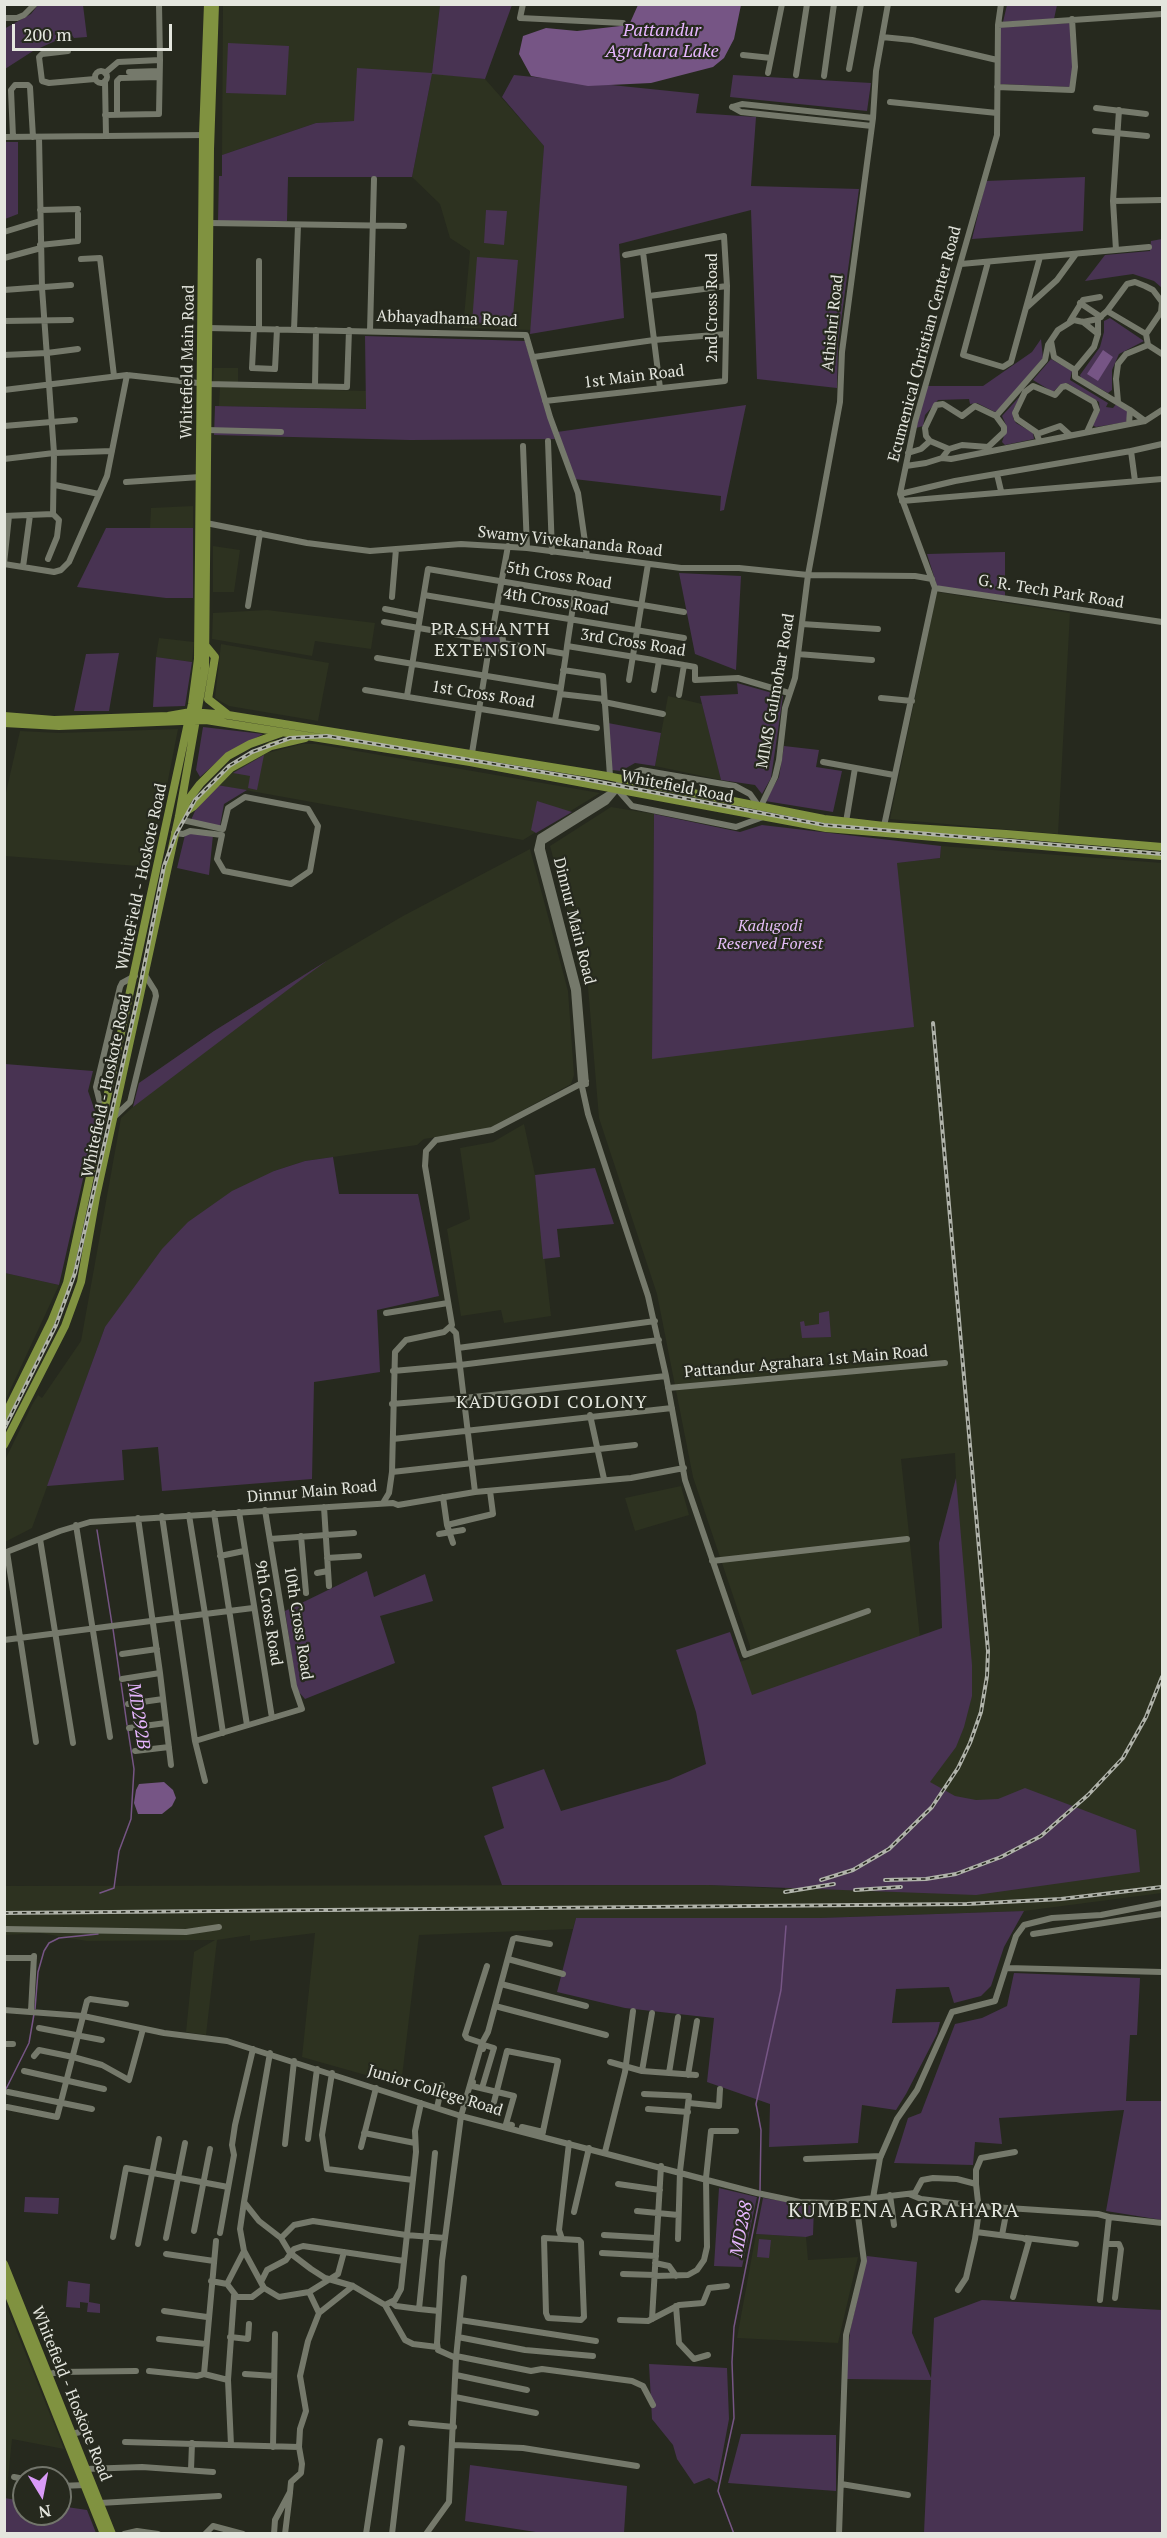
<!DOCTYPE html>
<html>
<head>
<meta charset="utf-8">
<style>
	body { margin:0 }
	#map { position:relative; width:1167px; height:2538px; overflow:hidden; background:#26291e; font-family:"PT Serif",serif }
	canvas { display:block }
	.frame { position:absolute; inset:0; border:6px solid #e4e6de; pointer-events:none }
	.north { position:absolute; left:12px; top:2466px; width:60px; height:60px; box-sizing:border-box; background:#26291e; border:2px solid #72756b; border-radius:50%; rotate:170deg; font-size:16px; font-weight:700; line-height:24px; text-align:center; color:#e4e6de }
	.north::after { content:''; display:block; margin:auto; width:21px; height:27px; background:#d99af7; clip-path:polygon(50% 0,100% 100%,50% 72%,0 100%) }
	.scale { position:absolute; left:12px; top:24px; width:160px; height:27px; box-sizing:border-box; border:3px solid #e4e6de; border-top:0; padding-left:8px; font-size:18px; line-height:21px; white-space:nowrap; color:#e4e6de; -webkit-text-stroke:4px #26291e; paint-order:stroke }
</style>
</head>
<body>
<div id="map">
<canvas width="1167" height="2538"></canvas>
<div class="frame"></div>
<div class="north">N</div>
<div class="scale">200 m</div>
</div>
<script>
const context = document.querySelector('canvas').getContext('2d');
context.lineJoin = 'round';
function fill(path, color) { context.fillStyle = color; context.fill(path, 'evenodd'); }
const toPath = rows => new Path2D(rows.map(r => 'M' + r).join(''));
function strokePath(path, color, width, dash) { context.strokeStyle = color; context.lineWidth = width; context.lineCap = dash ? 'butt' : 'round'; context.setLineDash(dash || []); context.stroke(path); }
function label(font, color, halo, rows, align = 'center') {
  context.font = font + ' "PT Serif",serif'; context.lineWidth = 4.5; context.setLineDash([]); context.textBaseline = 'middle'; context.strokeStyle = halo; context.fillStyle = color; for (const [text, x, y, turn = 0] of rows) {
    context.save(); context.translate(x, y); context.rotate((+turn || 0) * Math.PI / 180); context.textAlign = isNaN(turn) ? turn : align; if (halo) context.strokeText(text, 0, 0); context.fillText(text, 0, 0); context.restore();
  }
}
fill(toPath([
	[223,5,440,5,432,73,485,79,544,146,532,330,463,328,470,251,450,238,440,204,412,177,432,74,354,121,316,123,222,155],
	[214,368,238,368,238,382,213,382],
	[220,387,366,391,366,409,219,406],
	[193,506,193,528,150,528,151,508],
	[213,546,240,550,234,592,213,592],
	[937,592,1070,613,1058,834,890,819],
	[267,610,375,623,371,649,315,641,312,656,212,639,213,613],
	[159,638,194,642,192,662,156,657],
	[221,644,329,663,318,721,229,706,215,698],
	[668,696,702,704,721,780,655,766],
	[178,729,151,867,5,856,5,797,20,731,59,733],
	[302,744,316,744,600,793,523,840,217,785,247,762,263,754],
	[611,807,654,814,652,1059,897,863,940,858,941,846,1162,863,1162,1893,1024,1911,820,1918,576,1918,573,1929,419,1935,401,2085,302,2057,315,1933,250,1941,250,1935,217,1940,206,2035,186,2032,194,1952,215,1940,87,1941,40,1933,5,1935,4,1886,709,1885,785,1889,751,1696,739,1662,749,1659,750,1646,693,1477,657,1294,599,1118,588,987,550,846],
	[955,1453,956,1478,939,1543,943,1628,920,1637,901,1459],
	[530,849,568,991,574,1075,571,1084,488,1129,424,1139,417,1145,305,1161,274,1171,105,1327,32,1528,5,1542,5,1460,32,1405,38,1395,42,1398,81,1341,121,1118,133,1107,139,1083,214,1031,328,960,403,916],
	[524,1124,535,1175,551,1316,504,1323,501,1310,461,1316,447,1229,470,1219,460,1148,493,1142],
	[5,1273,59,1285,5,1401],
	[681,1486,689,1515,635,1531,625,1498],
	[756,2234,806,2237,808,2260,858,2257,838,2343,737,2338],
	[4,2300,64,2449,12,2439,6,2498,4,2498]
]), '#2d3220');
fill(toPath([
	[38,5,83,5,87,37,74,38,71,34,33,51,5,69,4,29,31,14],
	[440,5,512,5,485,79,432,74,412,177,288,177,287,221,218,221,219,176,222,176,222,155,316,123,354,121,357,68,432,73],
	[1007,5,1057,5,1054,19,1003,22],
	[1070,23,1073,66,1071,87,999,84,1000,27],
	[228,43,289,46,286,95,226,93],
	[514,75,699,94,696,113,756,117,751,186,859,189,838,343,837,388,757,379,751,210,619,244,624,318,530,334,544,146,502,97],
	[733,75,871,83,867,111,730,97],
	[5,142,18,142,18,214,5,219],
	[1085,177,1083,231,972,239,986,181],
	[486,210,507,211,504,245,484,243],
	[1162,239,1162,288,1154,281,1133,274,1085,281,1105,255,1150,251,1151,241],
	[477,257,518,260,512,327,472,323],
	[1110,318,1144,341,1119,354,1112,370,1112,390,1108,393,1081,378,1080,375,1100,347,1104,332,1104,321],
	[365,336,525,341,555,439,410,440,214,435,215,406,366,409],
	[1041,339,1043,358,1000,409,995,412,977,403,970,404,969,399,938,400,925,415,923,426,916,428,927,386,983,386,1032,352],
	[1051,359,1072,371,1070,380,1108,403,1106,407,1113,408,1117,403,1126,408,1128,414,1126,422,1096,427,1092,425,1100,411,1099,402,1067,383,1060,385,1053,392,1033,380],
	[1021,395,1013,410,1013,418,1016,423,1033,433,1034,439,1005,445,1002,442,1007,427,1002,416],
	[746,405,724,510,720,511,721,496,574,479,557,432],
	[106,528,193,528,193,598,166,598,77,587],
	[1005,552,1005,596,937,586,927,554],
	[679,573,741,576,736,670,695,654],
	'480 641a10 10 0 1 1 20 0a10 10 0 1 1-20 0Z',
	[119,653,109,711,74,711,86,654],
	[156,657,192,662,185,706,153,707],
	[737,683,783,696,771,778,762,794,755,785,721,780,700,696,738,694],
	[608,723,661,733,655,766,635,763,621,771,612,770],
	[203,727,263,734,226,754,200,777,196,770],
	[784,746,819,750,816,767,842,771,833,812,765,801,779,777],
	[264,755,257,790,248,788,250,776,233,773],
	[217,785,247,790,224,804,220,826,191,820,195,811],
	[537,801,572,812,536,833,531,830],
	[654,814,740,832,762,825,941,846,940,858,897,863,914,1027,652,1059],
	[193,832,213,835,209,875,177,868,185,835],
	[328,960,306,976,133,1107,139,1083,214,1031],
	[5,1064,93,1071,88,1091,97,1117,59,1285,5,1273],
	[333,1157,339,1194,418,1194,439,1296,377,1310,380,1372,314,1382,312,1479,162,1491,158,1447,122,1450,124,1480,47,1486,105,1327,162,1249,188,1222,232,1191,274,1171,305,1161],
	[595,1168,614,1224,557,1229,560,1257,543,1259,535,1175],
	[829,1311,831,1337,802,1338,800,1322,804,1321,805,1326,819,1324,819,1313],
	[956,1478,972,1665,972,1696,964,1727,956,1747,930,1782,955,1796,976,1800,998,1799,1025,1788,1136,1830,1140,1872,976,1895,709,1885,502,1885,484,1836,504,1828,492,1787,544,1769,561,1811,669,1780,706,1764,696,1712,676,1650,730,1632,752,1695,942,1628,939,1543],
	[367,1571,374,1597,425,1574,433,1601,380,1616,395,1663,305,1699,297,1690,285,1611],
	[1024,1911,1004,1947,991,1986,981,1996,954,2003,949,1987,896,1989,892,2023,940,2022,937,2034,906,2094,896,2110,862,2105,858,2143,769,2147,770,2104,707,2082,714,2018,625,2008,557,1992,576,1918,820,1918],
	[1014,1973,1140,1978,1137,2035,1130,2035,1126,2101,1162,2101,1162,2220,1106,2211,1124,2110,999,2118,1002,2144,975,2142,973,2165,894,2163,908,2118,921,2113,955,2024,982,2018,1007,2006],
	[719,2188,757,2197,742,2267,714,2266],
	[25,2197,59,2198,58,2214,24,2212],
	[763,2198,814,2206,813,2235,806,2237,756,2234],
	[759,2239,771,2240,769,2258,757,2257],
	[867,2256,917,2262,912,2333,931,2378,934,2318,982,2300,1162,2310,1162,2533,924,2533,931,2380,846,2379,850,2331],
	[68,2281,90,2284,89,2302,100,2304,100,2313,87,2312,88,2303,80,2302,80,2308,66,2307],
	[649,2364,727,2368,729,2419,717,2483,709,2478,694,2484,677,2459,673,2445,652,2419],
	[741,2434,836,2435,836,2491,728,2483],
	[470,2465,627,2486,624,2533,542,2533,465,2521],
	[4,2498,24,2501,24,2514,60,2514,60,2506,87,2510,96,2533,5,2533]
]), '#483352');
fill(toPath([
	[638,5,741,5,734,39,724,58,713,67,651,83,588,86,531,76,519,54,523,36,546,28,577,31,629,25],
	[1103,350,1113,357,1098,381,1087,374],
	[164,1782,173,1790,176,1798,172,1806,162,1814,138,1814,134,1803,136,1790,139,1784]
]), '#765585');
strokePath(toPath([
	[97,1530,112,1624],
	[113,1629,120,1678],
	[121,1683,127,1725],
	[100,1893,114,1888,119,1851,131,1819,134,1769,128,1730],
	[35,2009,38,1972,44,1951,49,1943,59,1938,98,1934],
	[4,2093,29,2043,34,2014],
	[760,2191,761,2130,756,2104,781,1990,786,1926],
	[734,2534,718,2491,734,2418,732,2362,734,2327,760,2196]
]), '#765585', 1.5);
strokePath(toPath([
	[523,4,520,18,623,23],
	[4,18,17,18,24,15,35,4],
	[998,25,1162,14],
	[882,37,912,40,997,60],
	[68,51,42,54,39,57,42,81,49,83,95,79],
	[743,55,771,58],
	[849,69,861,4],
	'95 77a6 6 0 1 1 12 0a6 6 0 1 1-12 0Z',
	[129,72,159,71],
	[105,73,118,62,160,60,159,4],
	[768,73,782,4],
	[796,75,807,4],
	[824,76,834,4],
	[105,81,106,136],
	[997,87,1072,90,1075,67,1072,19],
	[890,102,997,113],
	[732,107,742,104,873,118],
	[732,107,741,112,872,126],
	[1096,108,1146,114],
	[117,114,117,81,120,78,159,77],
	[105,115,159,114,160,60],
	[1095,131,1147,136],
	[4,137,207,135],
	[13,137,11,90,15,85,28,85,30,87,33,137],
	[39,137,42,288,54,453,53,514,59,520,57,537,48,559],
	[1113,201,1119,110],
	[40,210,78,209],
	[209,223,404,226],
	[4,232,40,221],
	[40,245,78,241,78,214],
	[1116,250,1113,201,1162,200],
	[643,252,660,388],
	[4,258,41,248],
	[81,259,100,258,114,376],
	[988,262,963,355,1003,367,1011,362,1040,257],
	[961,264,1149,247],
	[4,290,71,285],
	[649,296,727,286],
	[1080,303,1101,317],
	[1026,308,1057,280,1076,254],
	[1107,311,1146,334],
	[1098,319,1098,334,1094,347,1075,370,1075,377,1130,410,1129,424],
	[4,321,71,320],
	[1070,321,1083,300,1100,297],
	[1083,322,1098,334],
	[208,328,526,335,550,417,578,493,587,556],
	[254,329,252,368,275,369,277,329],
	[259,329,259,261],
	[294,330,298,225],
	[370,331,374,179],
	[1051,341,1054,357,1075,370],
	[4,355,47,353,78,349],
	[534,357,654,340,726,334],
	[315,386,316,330],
	[4,390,127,375,207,384,347,387,349,330],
	[545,401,725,381,727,286,724,236,625,255],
	[1118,402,1116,379,1118,364,1126,354,1148,345],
	[1130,410,1145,421],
	[996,416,1045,360,1048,345,1058,330,1074,320,1083,322,1098,319,1107,311,1127,284,1135,282,1145,286,1153,290,1162,302,1161,312,1146,334,1148,345,1162,354],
	[4,426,75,420],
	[207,430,281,432],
	[1037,434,1060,426,1070,435],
	[1039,440,1036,432,1017,419,1015,413,1025,392,1033,386,1055,395,1062,387,1066,386,1094,402,1097,410,1087,432],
	[548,441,552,552],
	[523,446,527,548],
	[1131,451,1162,444],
	[908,453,921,449,930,441],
	[942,458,951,459,1145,421,1162,410],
	[4,459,54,453,112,451],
	[906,466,926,463,942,458,949,449,962,445,988,447,1004,432,1004,427,996,416,975,406,962,416,943,404,936,405,925,428,926,436,930,441,949,449],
	[997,474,1001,491],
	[126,482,200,477],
	[55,485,99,494],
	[900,494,955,481,1131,451,1135,481],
	[902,501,1162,479],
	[4,516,53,514],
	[206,523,307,543,370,551,461,544,527,548,681,568,739,568,808,575,915,576,932,579],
	[4,564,54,572,61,570,69,562,107,476,127,375],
	[4,564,9,516],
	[23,567,30,515],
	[935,588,1162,622],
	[424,595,684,638],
	[392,597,396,549],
	[248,606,260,533],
	[385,609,420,616],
	[384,622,477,638],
	[802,624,878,629],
	'477 641a13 13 0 1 1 26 0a13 13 0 1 1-26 0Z',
	[493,628,508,546],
	[503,643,566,654,567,646,684,665,695,667,695,680,738,678,789,693],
	[567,646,575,593],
	[566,654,560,694,604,699],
	[798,654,872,660],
	[377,658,560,688],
	[563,670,603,676,610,776],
	[629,680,648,564],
	[365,690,597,728],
	[654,690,659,661],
	[679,695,684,665],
	[407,696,428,569,684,612],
	[881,698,912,701],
	[604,702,663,714],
	[555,720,560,694],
	[472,753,488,654],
	[823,762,894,775],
	[617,789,540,837,537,850,574,990,581,1082,588,1114,648,1296,666,1376,685,1480,745,1655,868,1611],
	[617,789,632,806,736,827,763,817],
	[760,808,775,777,779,760,785,708,795,678,808,575,840,402,842,352,873,118,876,71,888,4],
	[846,822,855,768],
	[884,826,935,588,900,494,915,422,997,135,998,25,1001,4],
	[174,833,183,834,190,831,222,835,217,859,224,871,291,884,310,871,318,826,308,809,245,797,228,808,223,829,178,819],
	[586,1084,578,989,542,849,542,842,606,802,617,789,620,779,641,770,735,786,750,794,760,808],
	[103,1115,96,1087,120,987,122,983,135,976],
	[114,1117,130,1102,156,996,155,991,145,975],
	[386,1313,448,1303],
	[450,1327,456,1333,475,1492],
	[458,1348,655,1321],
	[393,1371,460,1365,659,1340],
	[668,1388,945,1363],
	[392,1404,464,1398,666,1376],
	[590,1415,604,1479],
	[393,1439,672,1408],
	[392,1472,635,1445],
	[443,1497,447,1525,493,1514,490,1491],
	[383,1503,389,1493,392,1472,395,1352,406,1340,444,1332,452,1325,425,1166,426,1151,436,1140,492,1130,586,1081],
	[324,1507,329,1586],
	[239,1512,272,1718],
	[214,1513,247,1725],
	[189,1515,205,1614,253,1608],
	[162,1516,195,1741,205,1781],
	[138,1518,160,1673,171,1765],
	[76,1525,110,1737],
	[447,1525,453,1543],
	[439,1534,463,1530],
	[301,1536,306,1593],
	[40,1539,73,1743],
	[270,1539,354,1533],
	[7,1552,36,1742],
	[4,1553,60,1531,90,1522,393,1503,398,1505,475,1492,631,1478,684,1468],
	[220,1556,244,1551],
	[327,1558,359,1556],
	[712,1561,907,1539],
	[317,1573,328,1571],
	[4,1640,205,1614,223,1733],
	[122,1654,157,1649],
	[122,1679,160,1673],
	[128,1704,163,1699],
	[129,1728,166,1723],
	[195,1741,302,1709,294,1686,265,1510],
	[135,1751,169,1747],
	[4,1929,186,1932,219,1927],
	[1033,1934,1162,1914],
	[4,1958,34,1958],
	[508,1959,563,1974],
	[1007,1968,1162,1972],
	[501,1984,586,2006],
	[495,2006,606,2035],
	[4,2010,83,2016,164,2033,227,2041,461,2116,757,2193,800,2202,834,2203,873,2198,880,2158,897,2119,917,2090,952,2012,995,2001,1016,1936,1024,1925,1052,1918,1101,1915,1162,1903],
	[31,2011,34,1956],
	[39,2028,102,2040],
	[482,2043,467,2038,465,2035,487,1966],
	[4,2044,13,2044],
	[270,2053,244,2202,259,2221,281,2238,290,2253,311,2269,325,2278,353,2286,385,2305,405,2340,413,2344,437,2347],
	[34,2056,39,2050,73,2057,102,2065,129,2080,143,2029],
	[610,2062,642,2071,696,2075],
	[24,2071,104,2089],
	[642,2071,652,2013],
	[332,2073,322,2135,327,2169,413,2180],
	[669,2073,678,2017],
	[688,2075,697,2021],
	[473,2082,472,2086,514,2096,506,2124,512,2125],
	[482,2088,494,2048,484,2045,483,2049],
	[8,2092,92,2109],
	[644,2094,689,2096,680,2171,678,2239],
	[494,2102,507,2051,558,2061,542,2136],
	[689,2103,719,2106,720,2089],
	[7,2107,57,2117,87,2001,90,1999,126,2004],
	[437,2108,442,2085],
	[648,2109,688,2112],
	[522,2127,543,2132],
	[364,2133,415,2143],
	[308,2139,317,2069],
	[285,2144,294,2061],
	[361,2147,376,2088],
	[605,2152,625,2072,633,2011],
	[435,2153,419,2309,439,2311],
	[806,2159,881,2156],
	[618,2184,660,2190],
	[976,2184,976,2170,981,2158,1015,2152],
	[909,2194,921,2199,978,2206,1098,2214,1109,2217,1100,2300],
	[890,2195,894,2225],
	[873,2198,915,2193,922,2180,933,2178,957,2179,976,2184,979,2211,975,2239,966,2278,958,2290],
	[244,2202,240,2229,244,2251,264,2288,279,2297,309,2292,330,2279,338,2274,344,2252],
	[637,2211,678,2215],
	[574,2212,589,2148],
	[1109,2217,1162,2223],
	[194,2231,210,2149],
	[976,2232,1023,2238,1029,2241,1013,2297],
	[220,2233,234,2155,232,2145,235,2125,253,2049],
	[604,2235,656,2238],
	[1002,2235,1007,2209],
	[113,2237,126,2168,228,2187],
	[166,2238,185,2143],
	[281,2238,294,2225,313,2221,406,2235,445,2238],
	[1026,2238,1076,2244],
	[562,2239,544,2238,546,2313,548,2318,581,2320,584,2317,581,2242,579,2240,562,2239,559,2230,569,2143],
	[216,2241,204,2374,228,2380],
	[138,2244,159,2139],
	[1107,2244,1119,2244,1121,2249,1115,2298],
	[602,2253,656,2256],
	[166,2254,214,2261],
	[655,2263,669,2266,676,2276],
	[623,2274,655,2275],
	[655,2276,688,2275,697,2270,704,2260,707,2247,706,2178,711,2131,736,2131],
	[211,2281,227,2284,237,2297,252,2297,264,2288],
	[261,2282,267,2270,286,2260,294,2249,303,2246,404,2261],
	[227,2284,244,2251],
	[391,2302,396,2306,419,2309],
	[385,2305,395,2300,401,2289,416,2152,415,2131,421,2103],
	[676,2306,679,2343,694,2359,708,2355],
	[164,2311,207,2317],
	[319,2313,353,2286],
	[652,2319,661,2166],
	[460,2320,596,2341],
	[620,2320,648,2321,679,2305,703,2303,709,2288,727,2286],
	[230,2337,248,2339,249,2324],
	[458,2337,525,2350,593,2356],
	[159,2339,206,2344],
	[456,2356,531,2371,542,2369,632,2381,643,2386,653,2405],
	[456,2358,438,2350,437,2343,442,2261,461,2116,482,2043,488,2032,513,1939,516,1938,550,1944],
	[149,2371,197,2376,204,2374],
	[245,2374,274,2376],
	[44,2375,59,2372,136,2371],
	[456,2375,527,2390],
	[455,2397,536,2413],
	[411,2423,454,2427],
	[72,2434,84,2431,86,2423],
	[125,2442,299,2447],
	[231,2445,228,2380,234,2296],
	[453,2445,523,2448,637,2466],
	[273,2447,275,2334],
	[86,2469,142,2467,213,2472],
	[191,2470,192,2443],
	[14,2477,24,2479],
	[841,2484,908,2495],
	[60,2486,85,2485],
	[100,2503,219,2496],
	[124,2534,137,2531,158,2534],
	[205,2534,213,2526,243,2534],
	[274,2534,275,2520,290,2492,291,2482,301,2473,302,2464,299,2447,300,2429,306,2411,300,2376,308,2341,319,2313,309,2292],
	[285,2534,290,2493],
	[366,2534,380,2441],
	[392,2534,402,2448],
	[426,2534,449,2502,456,2358,464,2278],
	[839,2534,846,2335,864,2261,856,2201]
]), '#75796b', 6);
strokePath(toPath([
	[206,646,215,657,208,699,227,714],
	[4,716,54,720,168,716,191,712,228,715,607,776,824,819,884,826,1006,834,1162,847],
	[4,723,59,726,206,720,470,762,826,828,1162,856],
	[181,809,200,784,228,756,250,744,281,733],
	[179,816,193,807,231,768,271,746,305,738],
	[4,1417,52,1320,67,1283,192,704,198,659,203,135,208,4],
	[4,1445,65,1326,81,1282,96,1197,179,816,205,668,210,149,215,4],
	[4,2264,112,2534],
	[4,2283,104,2534]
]), '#809240', 8);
const rail = toPath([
	[4,1429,56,1325,75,1273,139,992,164,866,176,834,195,800,229,766,252,752,290,738,327,736,584,779,824,825,1162,854],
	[821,1880,853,1870,889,1849,932,1807,958,1768,970,1743,981,1712,987,1676,988,1651,933,1023],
	[885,1880,926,1879,956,1874,1001,1857,1041,1836,1088,1795,1123,1758,1146,1717,1162,1677],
	[855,1890,901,1887],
	[785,1892,834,1884],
	[4,1913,967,1904,1061,1899,1162,1887]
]);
strokePath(rail, '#b0b3aa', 4);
strokePath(rail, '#26291e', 1.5, [4.5]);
label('16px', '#e4e6de', '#26291e', [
	["2nd Cross Road",712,308,-90],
	["Abhayadhama Road",447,319,2],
	["Athishri Road",833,323,-84],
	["Ecumenical Christian Center Road",925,344,-75],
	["Whitefield Main Road",188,362,-89],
	["1st Main Road",634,377,-7],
	["Swamy Vivekananda Road",570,542,6],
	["5th Cross Road",559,576,9],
	["G. R. Tech Park Road",1051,592,9],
	["4th Cross Road",556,602,9],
	["3rd Cross Road",633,643,9],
	["MIMS Gulmohar Road",776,691,-80],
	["1st Cross Road",483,695,9],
	["Whitefield Road",677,787,11],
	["WhiteField - Hoskote Road",142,877,-78],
	["Dinnur Main Road",574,921,76],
	["Whitefield - Hoskote Road",107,1086,-78],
	["Pattandur Agrahara 1st Main Road",806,1362,-5],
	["Dinnur Main Road",312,1492,-5],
	["9th Cross Road",268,1613,81],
	["10th Cross Road",298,1623,81],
	["Junior College Road",435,2091,17],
	["Whitefield - Hoskote Road",71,2394,68]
]);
label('italic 16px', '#e5bdf8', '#26291e', [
	["Kadugodi",770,926],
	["Reserved Forest",770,944]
]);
label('italic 18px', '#e7b6ff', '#26291e', [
	["Pattandur",662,31],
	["Agrahara Lake",662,52],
	["MD292B",138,1716,81],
	["MD288",742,2229,-79]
]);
context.letterSpacing = '1.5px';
label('18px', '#e4e6de', '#26291e', [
	["PRASHANTH",491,630],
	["EXTENSION",491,651],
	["KADUGODI COLONY",552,1403]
]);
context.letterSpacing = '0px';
context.letterSpacing = '1.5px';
label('20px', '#e4e6de', '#26291e', [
	["KUMBENA AGRAHARA",904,2211]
]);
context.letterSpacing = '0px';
</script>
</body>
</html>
